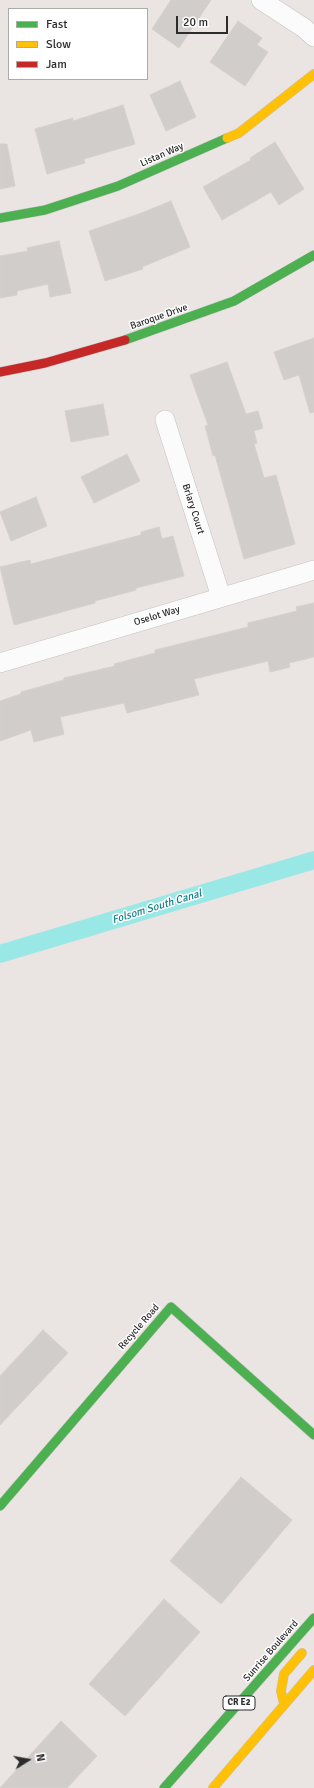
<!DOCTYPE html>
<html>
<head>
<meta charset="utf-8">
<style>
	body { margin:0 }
	#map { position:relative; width:314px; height:1788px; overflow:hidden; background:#eae4e2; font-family:Signika,sans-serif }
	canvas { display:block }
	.legend { position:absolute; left:8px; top:8px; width:140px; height:72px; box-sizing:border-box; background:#fff; border:1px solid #ababab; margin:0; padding:5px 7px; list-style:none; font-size:12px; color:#2c2c2c }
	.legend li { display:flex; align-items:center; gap:8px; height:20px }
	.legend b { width:20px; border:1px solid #ababab }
	.north { position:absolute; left:8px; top:1740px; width:40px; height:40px; -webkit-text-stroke:3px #fff; paint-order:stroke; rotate:79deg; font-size:11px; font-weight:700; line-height:16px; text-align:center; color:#2c2c2c }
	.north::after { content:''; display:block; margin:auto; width:14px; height:18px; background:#2c2c2c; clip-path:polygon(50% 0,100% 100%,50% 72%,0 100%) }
	.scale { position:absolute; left:176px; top:16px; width:52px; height:18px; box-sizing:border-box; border:2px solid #2c2c2c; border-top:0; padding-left:5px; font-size:12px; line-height:14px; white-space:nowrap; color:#2c2c2c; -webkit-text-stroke:3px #fff; paint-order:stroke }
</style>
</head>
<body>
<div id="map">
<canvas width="314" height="1788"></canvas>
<ul class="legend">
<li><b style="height:5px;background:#4caf50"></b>Fast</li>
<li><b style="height:5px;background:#ffc107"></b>Slow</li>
<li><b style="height:5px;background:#c62828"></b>Jam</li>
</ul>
<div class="north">N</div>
<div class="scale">20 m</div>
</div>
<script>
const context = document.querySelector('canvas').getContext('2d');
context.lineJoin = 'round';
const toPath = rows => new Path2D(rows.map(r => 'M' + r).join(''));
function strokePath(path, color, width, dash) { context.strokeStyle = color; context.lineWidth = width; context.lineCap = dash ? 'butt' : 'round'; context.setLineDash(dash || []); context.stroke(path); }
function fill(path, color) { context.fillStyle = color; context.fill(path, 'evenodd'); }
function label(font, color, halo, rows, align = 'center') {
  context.font = font + ' Signika,sans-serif'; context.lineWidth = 3; context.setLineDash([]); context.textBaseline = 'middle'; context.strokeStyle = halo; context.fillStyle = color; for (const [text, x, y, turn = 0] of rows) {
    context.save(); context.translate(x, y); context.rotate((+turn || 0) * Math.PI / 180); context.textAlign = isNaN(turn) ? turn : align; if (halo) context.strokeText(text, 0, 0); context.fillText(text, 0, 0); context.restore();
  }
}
strokePath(toPath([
	[0,954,314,860]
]), '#9ae8e6', 18);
const building = toPath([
	[171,0,211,0,179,48,152,29,171,0],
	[238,21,262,38,257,45,268,52,245,86,210,62,238,21],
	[180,81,196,117,166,131,150,95,180,81],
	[123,105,135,144,84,159,85,163,47,174,35,129,73,118,73,121,123,105],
	[275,142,304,189,279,205,271,192,222,220,203,187,251,160,250,158,275,142],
	[0,144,7,144,15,186,0,189,0,144],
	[171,201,190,247,142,267,143,269,105,281,89,231,139,214,171,201],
	[59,241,71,293,50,297,48,284,17,291,17,295,0,298,0,256,28,251,27,248,59,241],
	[314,338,314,412,310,413,299,375,284,380,274,352,314,338],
	[227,362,246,414,258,411,263,428,254,431,257,443,254,444,264,478,276,475,295,544,244,559,215,455,213,456,205,426,208,425,190,375,227,362],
	[103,404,109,435,71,442,65,411,103,404],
	[127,454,140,481,94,503,81,477,127,454],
	[36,497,47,526,11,541,0,512,36,497],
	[159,527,162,539,173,536,184,576,136,588,136,590,95,601,95,603,14,625,0,567,30,560,31,564,141,535,141,532,159,527],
	[314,603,314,657,289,663,290,667,270,672,268,661,194,679,199,695,127,713,124,703,60,717,64,734,34,742,31,730,0,741,0,701,21,694,21,692,64,680,64,678,115,666,114,664,155,653,155,650,248,627,248,623,297,611,296,607,314,603],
	[43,1330,68,1353,0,1425,0,1376,43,1330],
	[241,1477,292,1520,221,1604,170,1561,241,1477],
	[164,1599,200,1632,125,1716,89,1684,164,1599],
	[61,1721,97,1756,67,1788,0,1788,61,1721]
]);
fill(building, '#d1cdcb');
strokePath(building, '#d5d0ce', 1);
const street = toPath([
	[261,0,304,28,314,37],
	[165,420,221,597],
	[0,663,314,570]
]);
const fast = toPath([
	[0,218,45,210,118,186,227,138],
	[125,340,234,301,314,255],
	[0,1506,171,1307,314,1435],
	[164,1788,314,1618]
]);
const slow = toPath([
	[227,138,239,133,314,74],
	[284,1704,281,1691,284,1674,302,1653],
	[213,1788,314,1670]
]);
const jam = toPath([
	[0,372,45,363,125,340]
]);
strokePath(street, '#c4c3c3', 20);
strokePath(fast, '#c4c3c3', 10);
strokePath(slow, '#c4c3c3', 10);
strokePath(jam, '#c4c3c3', 10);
strokePath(street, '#fcfbfb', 19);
strokePath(fast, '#4caf50', 9);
strokePath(slow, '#ffc107', 9);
strokePath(jam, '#c62828', 9);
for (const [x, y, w] of [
	[239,1703,32]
]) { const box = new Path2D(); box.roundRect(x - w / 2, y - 7, w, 14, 3); context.fillStyle = '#fff'; context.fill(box); strokePath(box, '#2c2c2c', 1); }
label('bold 9px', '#2c2c2c', null, [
	["CR E2",239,1703]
]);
label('10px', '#2c2c2c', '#fff', [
	["Listan Way",162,155,-24],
	["Baroque Drive",159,317,-19],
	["Briary Court",193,509,72],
	["Oselot Way",157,616,-17],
	["Recycle Road",139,1327,-49],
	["Sunrise Boulevard",271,1651,-49]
]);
label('italic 11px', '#14828a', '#fff', [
	["Folsom South Canal",157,907,-17]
]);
</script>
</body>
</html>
